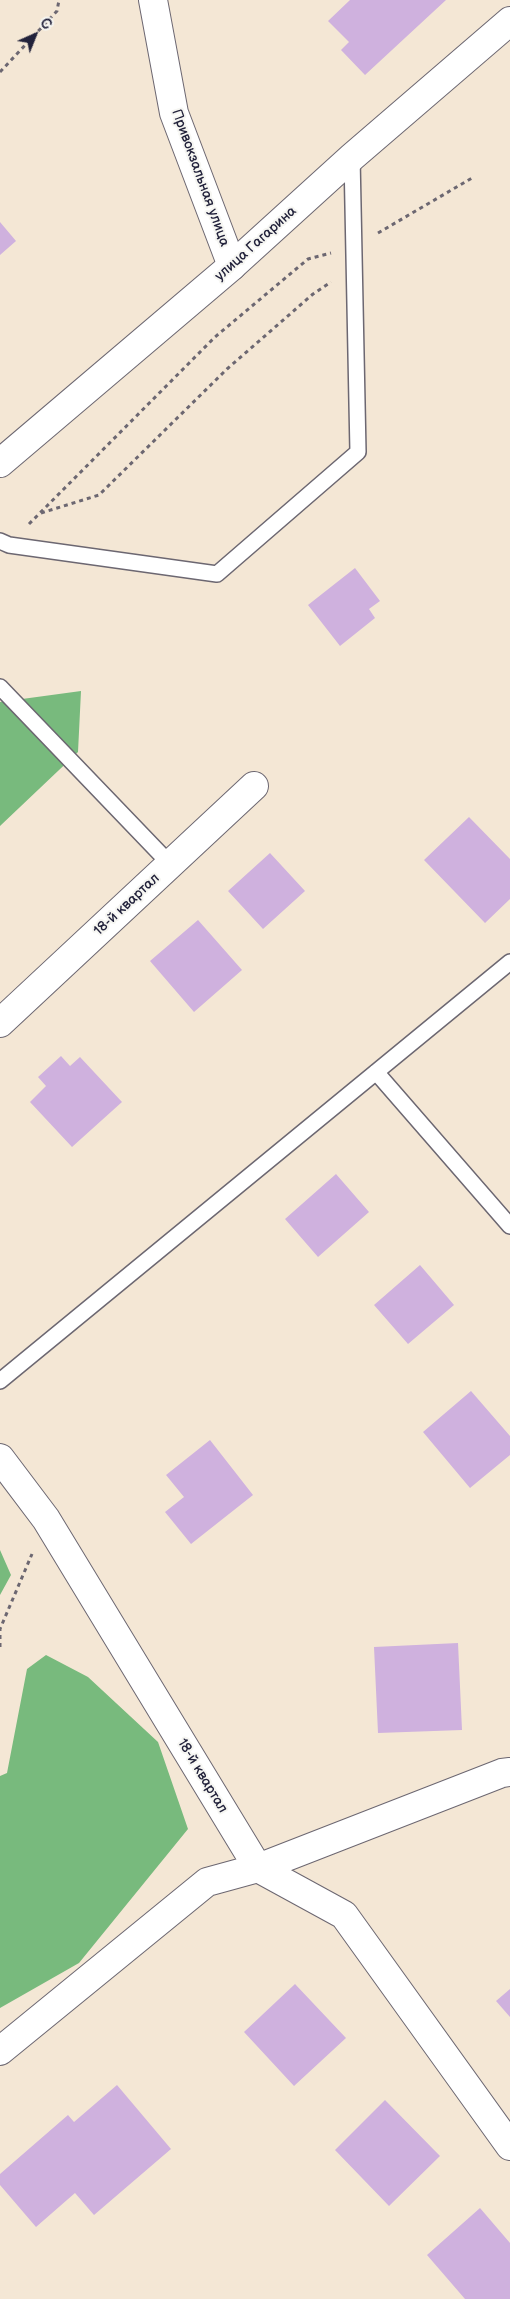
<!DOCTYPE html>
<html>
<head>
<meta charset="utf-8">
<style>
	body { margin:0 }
	#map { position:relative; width:510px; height:2299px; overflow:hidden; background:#f4e7d5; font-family:"Balsamiq Sans",sans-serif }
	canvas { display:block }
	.north { position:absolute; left:10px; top:10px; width:50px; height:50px; -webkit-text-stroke:4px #f6f6f2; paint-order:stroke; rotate:44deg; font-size:14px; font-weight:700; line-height:20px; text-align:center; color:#22223b }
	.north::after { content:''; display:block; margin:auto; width:18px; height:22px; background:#22223b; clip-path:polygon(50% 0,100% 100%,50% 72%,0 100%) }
</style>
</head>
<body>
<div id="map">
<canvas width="510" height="2299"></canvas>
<div class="north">С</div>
</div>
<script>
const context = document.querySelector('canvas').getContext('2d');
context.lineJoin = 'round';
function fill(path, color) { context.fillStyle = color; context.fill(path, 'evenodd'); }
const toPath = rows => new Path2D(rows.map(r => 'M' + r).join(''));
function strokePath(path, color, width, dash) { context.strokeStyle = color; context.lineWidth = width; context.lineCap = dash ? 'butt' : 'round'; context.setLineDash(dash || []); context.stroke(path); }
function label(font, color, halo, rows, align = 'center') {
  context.font = font + ' "Balsamiq Sans",sans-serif'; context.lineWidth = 4; context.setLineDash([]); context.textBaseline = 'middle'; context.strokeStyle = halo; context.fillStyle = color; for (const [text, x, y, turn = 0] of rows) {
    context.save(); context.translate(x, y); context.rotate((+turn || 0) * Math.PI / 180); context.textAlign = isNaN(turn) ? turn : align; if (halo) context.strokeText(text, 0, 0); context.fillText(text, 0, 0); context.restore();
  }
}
fill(toPath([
	[81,691,78,752,0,826,0,702],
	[0,1550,11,1575,0,1595],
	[46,1655,88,1677,158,1742,188,1829,79,1963,0,2008,0,1776,7,1773,27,1669]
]), '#78ba7d');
fill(toPath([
	[350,0,446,0,365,75,341,50,349,42,328,21],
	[0,222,16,241,0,255],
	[355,568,380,601,369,609,375,618,340,646,308,605],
	[469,817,510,859,510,899,485,923,424,860],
	[270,853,305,891,263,929,228,891],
	[198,920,242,970,194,1012,150,961],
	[61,1056,70,1066,80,1057,122,1102,72,1147,30,1102,46,1086,38,1077],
	[336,1174,369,1212,318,1257,285,1219],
	[420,1265,454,1305,408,1344,374,1305],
	[471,1391,510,1436,510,1455,470,1488,423,1432],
	[210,1440,253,1495,191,1544,165,1512,184,1497,166,1475],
	[458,1643,462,1730,378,1733,374,1647],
	[295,1984,346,2038,294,2086,244,2032],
	[510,1989,510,2017,496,2001],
	[117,2085,171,2149,94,2215,75,2193,36,2227,0,2185,0,2174,68,2115,74,2122],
	[385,2100,440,2156,389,2206,335,2150],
	[480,2208,510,2243,510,2299,465,2299,427,2255]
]), '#cfb1de');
const lane = toPath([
	[0,541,9,545,217,574,358,452,352,157],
	[0,687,170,864],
	[376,1072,510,1226],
	[0,1381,510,962]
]);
const street = toPath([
	[153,0,174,113,232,266],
	[0,1023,254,786],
	[0,1458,46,1519,258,1868],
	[258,1868,344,1915,510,2146],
	[0,2051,207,1882,258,1868,502,1773,510,1772]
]);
const secondary = toPath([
	[0,463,232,266,352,157,510,21]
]);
strokePath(lane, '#6c6771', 18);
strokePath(street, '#6c6771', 30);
strokePath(secondary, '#6c6771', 30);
strokePath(toPath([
	[0,72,57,11,59,0],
	[378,233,472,178],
	[41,513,99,495,227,369,313,294,331,282],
	[29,524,215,337,308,259,331,253],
	[0,1647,0,1629,32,1554]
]), '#6c6771', 3, [4, 4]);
strokePath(lane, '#fff', 15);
strokePath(street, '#fff', 28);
strokePath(secondary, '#fff', 28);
label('14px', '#22223b', '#f6f6f2', [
	["Привокзальная улица",200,178,70],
	["улица Гагарина",256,244,-42],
	["18-й квартал",127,905,-43],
	["18-й квартал",202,1776,59]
]);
</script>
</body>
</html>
